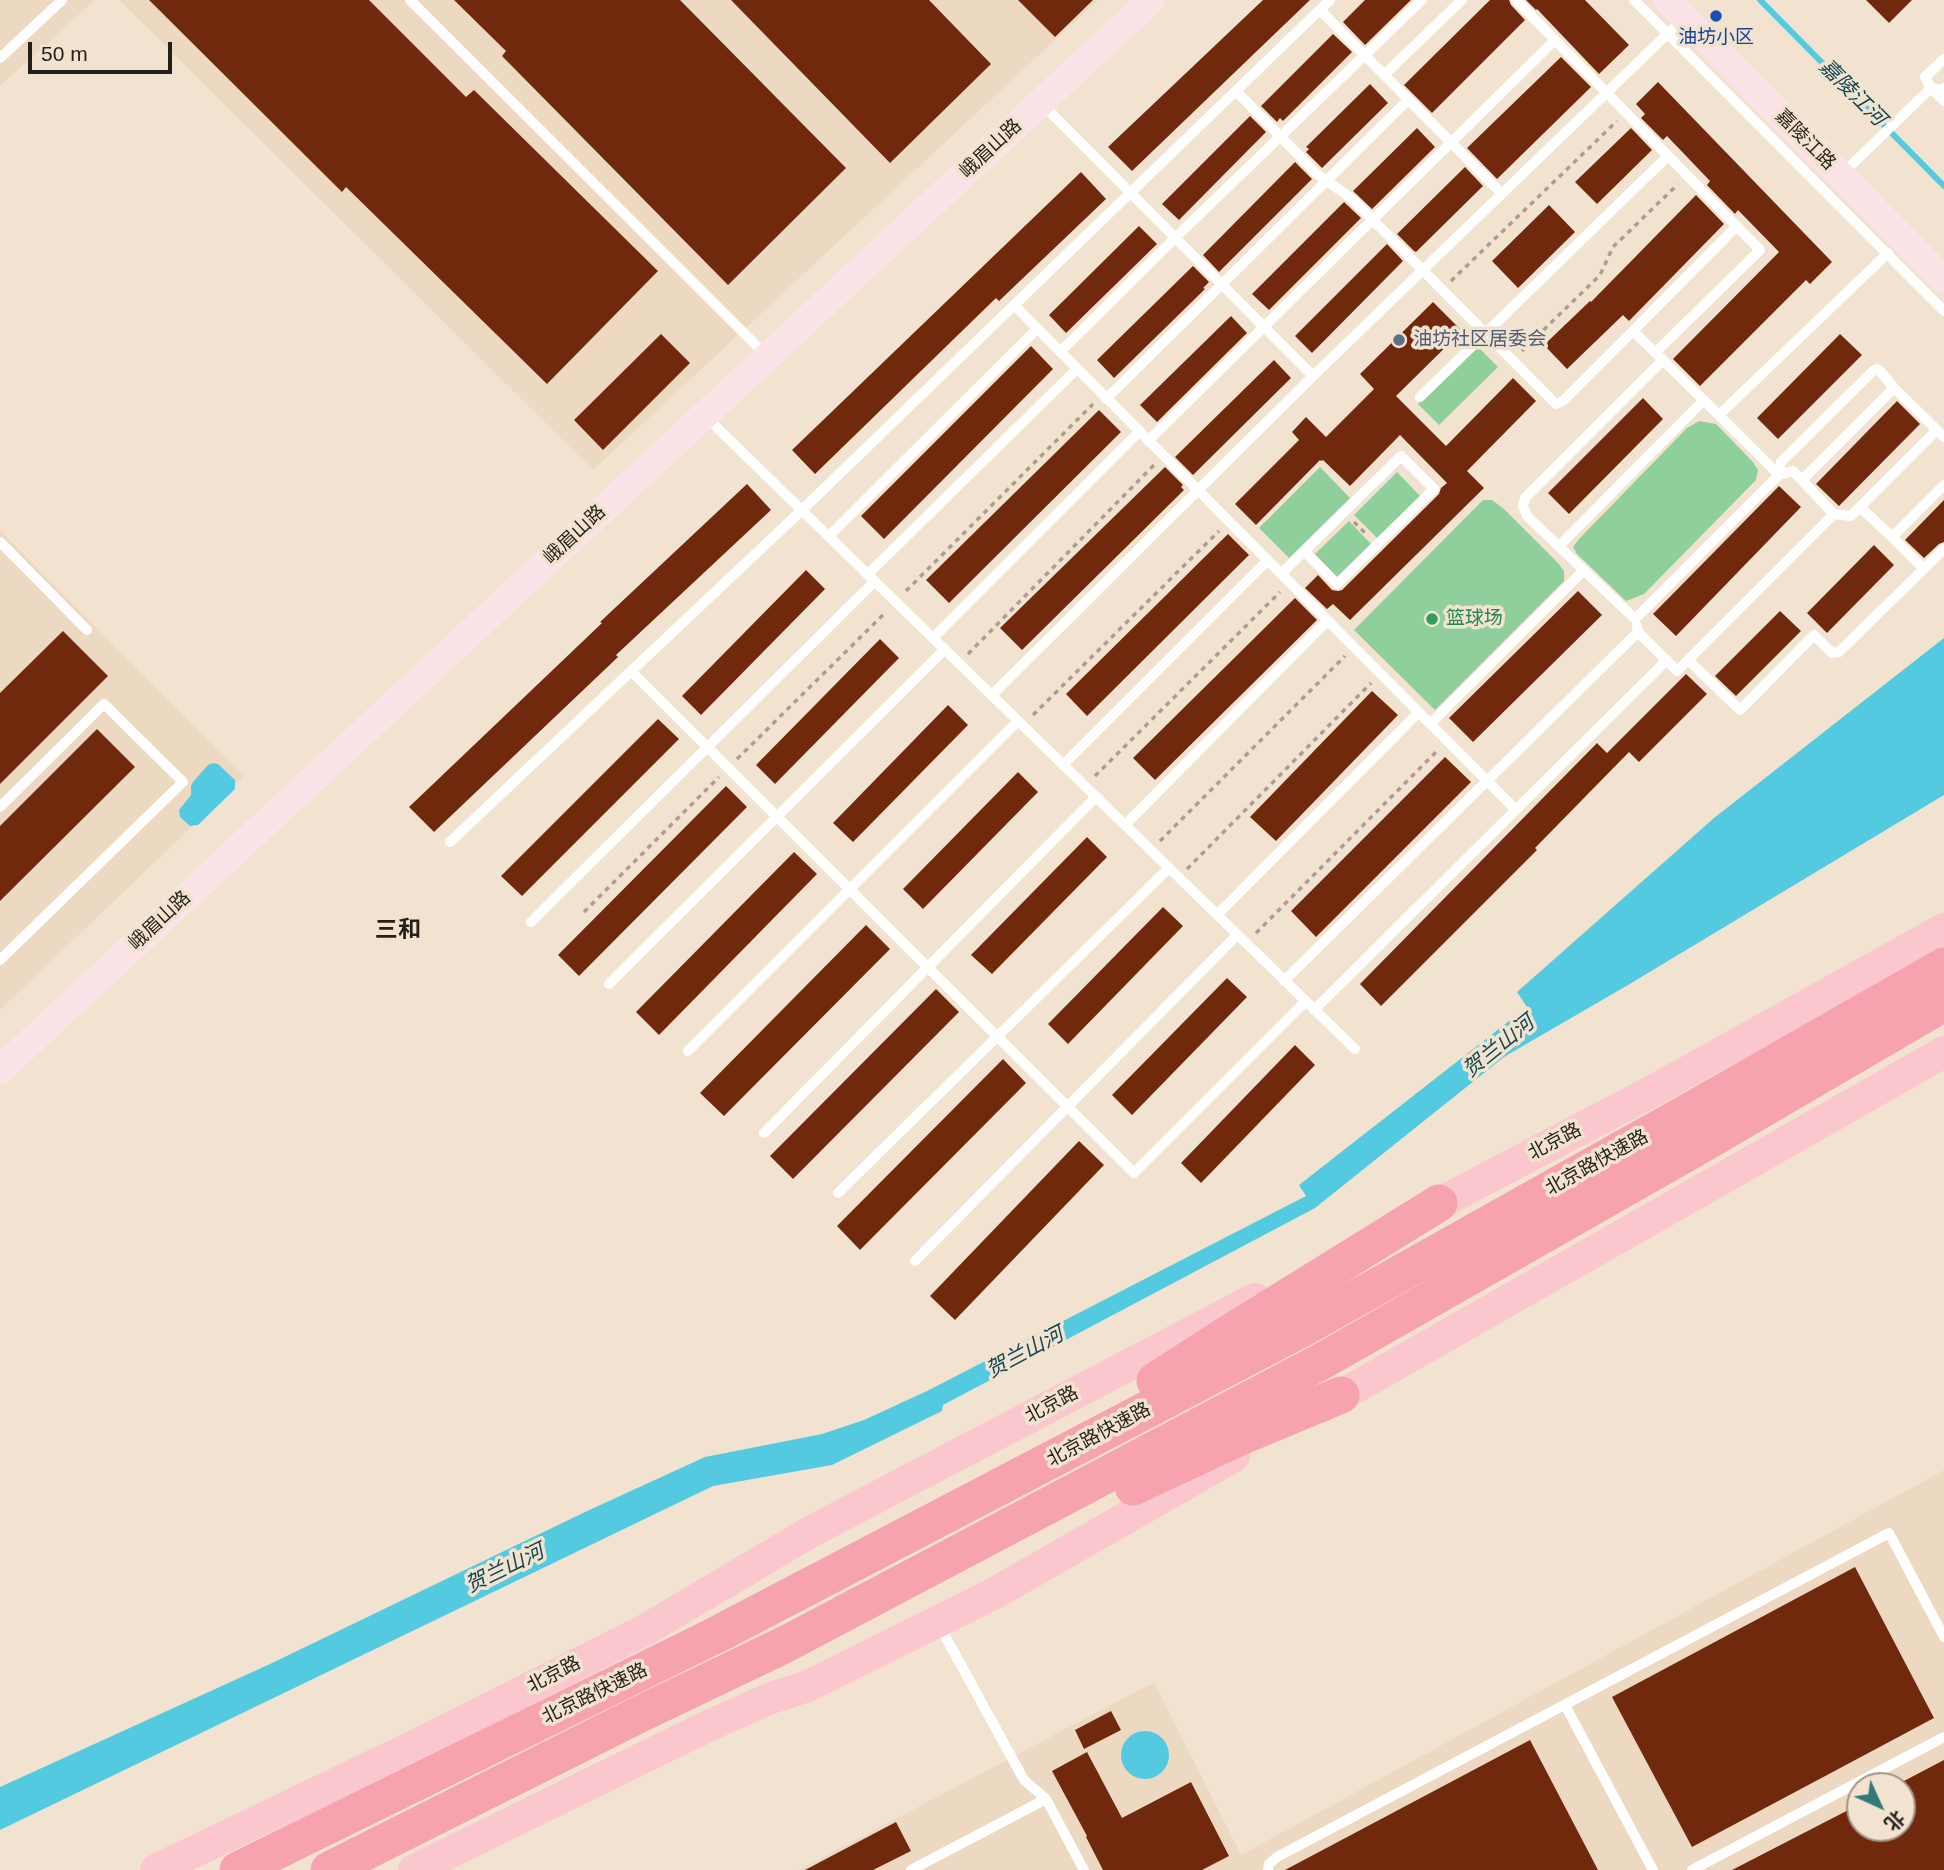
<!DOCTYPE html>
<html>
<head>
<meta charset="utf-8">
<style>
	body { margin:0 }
	#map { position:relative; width:1944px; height:1870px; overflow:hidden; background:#f2e3d1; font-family:Arial,"Noto Sans SC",sans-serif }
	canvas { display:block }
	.north { position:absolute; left:1846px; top:1772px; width:70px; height:70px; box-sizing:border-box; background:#f2e3d1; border:2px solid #a09587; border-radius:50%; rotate:135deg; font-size:19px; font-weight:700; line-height:28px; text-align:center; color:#251f19 }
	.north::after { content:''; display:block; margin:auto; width:24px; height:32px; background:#317a78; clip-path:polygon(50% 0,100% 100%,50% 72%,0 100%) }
	.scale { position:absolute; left:28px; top:42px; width:144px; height:32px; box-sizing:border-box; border:4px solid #251f19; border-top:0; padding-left:9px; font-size:21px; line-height:24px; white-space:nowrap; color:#251f19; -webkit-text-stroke:5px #f2e3d1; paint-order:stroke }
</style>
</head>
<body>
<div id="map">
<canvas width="1944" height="1870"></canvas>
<div class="north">北</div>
<div class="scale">50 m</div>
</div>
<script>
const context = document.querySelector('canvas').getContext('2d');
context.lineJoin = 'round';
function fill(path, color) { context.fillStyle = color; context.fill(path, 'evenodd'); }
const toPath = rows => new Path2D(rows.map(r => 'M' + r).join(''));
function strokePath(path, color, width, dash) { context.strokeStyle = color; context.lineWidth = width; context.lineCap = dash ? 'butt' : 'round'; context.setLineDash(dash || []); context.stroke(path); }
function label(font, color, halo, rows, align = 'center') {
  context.font = font + ' Arial,"Noto Sans SC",sans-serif'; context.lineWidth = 7; context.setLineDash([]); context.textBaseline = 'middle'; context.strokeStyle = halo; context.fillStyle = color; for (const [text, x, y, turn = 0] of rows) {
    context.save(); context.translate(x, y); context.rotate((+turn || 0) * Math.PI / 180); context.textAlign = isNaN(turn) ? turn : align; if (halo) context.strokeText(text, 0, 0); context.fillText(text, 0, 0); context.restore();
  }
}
fill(toPath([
	[0,0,95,0,0,86],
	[119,0,1098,0,593,470],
	[0,530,244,777,0,1010],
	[1944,1470,1944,1870,799,1870,1154,1682,1241,1855],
	[1860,1786,1902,1786,1902,1828,1860,1828]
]), '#edd9c1');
fill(toPath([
	[1477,346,1498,367,1439,425,1418,404],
	[1699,421,1716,424,1753,462,1758,470,1756,480,1644,594,1626,601,1577,554,1573,547,1579,539,1687,428],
	[1320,467,1350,498,1289,558,1259,528],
	[1397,472,1421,497,1378,539,1354,515],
	[1483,500,1492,500,1504,509,1559,564,1564,571,1564,581,1435,710,1354,630],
	[1349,521,1371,544,1338,578,1315,554]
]), '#8ecf9b');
fill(toPath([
	[1944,638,1944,795,1628,985,1504,1057,1315,1208,943,1405,942,1411,832,1465,713,1486,0,1830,0,1787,270,1664,585,1512,705,1457,822,1434,864,1420,927,1391,1306,1196,1299,1185,1527,1007,1517,992,1714,818],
	[213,763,218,764,235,780,235,789,198,825,190,826,180,817,179,810,191,795,191,786,193,782,208,765],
	'1121 1755a24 24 0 1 1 48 0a24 24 0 1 1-48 0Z'
]), '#54cae0');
strokePath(toPath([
	[1760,0,1944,186]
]), '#54cae0', 6);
fill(toPath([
	[149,0,369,0,466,97,474,90,658,271,547,384,346,187,342,192],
	[454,0,680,0,846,168,728,285,502,56,506,51],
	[731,0,929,0,991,64,890,163],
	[1018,0,1093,0,1055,37],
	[1263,0,1310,0,1132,171,1108,147],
	[1365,0,1411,0,1365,45,1343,22],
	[1490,0,1509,0,1511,5,1525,20,1432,113,1404,85],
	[1526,0,1585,0,1629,45,1599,74,1537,9,1536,10],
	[1866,0,1912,0,1889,23],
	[1333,34,1352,52,1283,121,1280,118,1277,122,1261,106],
	[1561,57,1591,87,1497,179,1467,148],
	[1658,82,1832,262,1810,284,1806,280,1700,386,1673,359,1779,252,1738,210,1735,214,1707,185,1710,181,1667,136,1663,140,1641,118,1645,114,1636,104],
	[1370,84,1388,103,1322,168,1306,152,1309,149,1306,147],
	[1250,116,1266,132,1179,220,1162,204],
	[1417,128,1435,147,1372,209,1353,191],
	[1631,128,1652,150,1597,204,1575,182],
	[1295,162,1312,179,1219,272,1203,255],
	[1465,167,1483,186,1416,252,1414,251,1397,234],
	[1081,172,1106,199,999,301,996,298,815,474,792,450],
	[1696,195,1724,224,1629,321,1623,315,1567,369,1544,345,1590,301,1591,302],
	[1344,202,1361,218,1269,310,1252,294],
	[1549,205,1575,232,1518,288,1492,261],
	[1139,226,1157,244,1066,333,1049,315],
	[1387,244,1403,261,1312,353,1295,336],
	[1193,266,1209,282,1203,288,1205,289,1114,378,1097,360],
	[1433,302,1462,331,1396,396,1446,446,1513,378,1536,401,1467,471,1484,488,1350,620,1333,604,1327,609,1305,588,1318,575,1332,590,1338,591,1342,590,1439,494,1441,488,1447,483,1400,435,1350,486,1323,460,1321,461,1320,460,1256,525,1235,504,1299,440,1292,432,1306,417,1326,437,1374,389,1360,374],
	[1231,316,1247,333,1157,422,1140,405],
	[661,334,690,363,603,450,574,420],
	[1840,334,1862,355,1778,439,1757,418],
	[1031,346,1053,369,884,539,861,516],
	[1274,360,1291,378,1193,475,1175,457],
	[1643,398,1663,419,1569,514,1548,493],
	[1897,401,1920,424,1839,506,1816,484],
	[1099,410,1121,432,949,603,926,580],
	[1165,467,1183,485,1181,487,1184,490,1022,650,1000,628],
	[747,484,771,510,616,655,618,657,434,832,409,807,602,623,600,622],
	[1779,486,1801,507,1676,636,1653,614],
	[1944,500,1944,542,1939,544,1924,558,1905,540],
	[1228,534,1249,555,1087,716,1066,694],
	[1874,545,1894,565,1827,633,1807,613],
	[806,570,825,589,701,715,682,696],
	[1578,591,1602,615,1473,742,1449,718],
	[1295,598,1317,620,1155,780,1133,758],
	[1780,611,1801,631,1736,696,1715,676],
	[63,631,108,676,0,784,0,693],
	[880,639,899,658,775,784,756,765],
	[1686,674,1707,694,1639,762,1629,752,1535,848,1537,850,1381,1006,1360,984,1597,743,1607,753],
	[1372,691,1398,715,1276,841,1250,817],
	[948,705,968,725,853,842,833,823],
	[658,719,679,739,522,896,501,876],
	[97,729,135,767,0,901,0,826],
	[1445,757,1471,782,1316,937,1291,911],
	[1018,772,1038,792,923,909,903,889],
	[726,786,747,807,579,976,558,955],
	[1087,837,1107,857,992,974,971,955],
	[794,852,817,874,659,1035,636,1012],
	[1163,907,1183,926,1068,1044,1048,1024],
	[866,925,890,949,724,1116,700,1093],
	[1227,978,1247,997,1132,1115,1112,1095],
	[936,989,959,1012,793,1179,770,1156],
	[1295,1045,1315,1065,1201,1183,1181,1163],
	[1003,1059,1026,1083,860,1250,837,1226],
	[1079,1141,1104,1165,955,1320,930,1296],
	[1855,1567,1934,1718,1692,1847,1612,1697],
	[1111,1711,1121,1730,1084,1749,1075,1730],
	[1530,1740,1598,1870,1285,1870],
	[1087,1752,1122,1818,1191,1782,1229,1856,1202,1870,1103,1870,1086,1837,1087,1836,1052,1771],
	[1944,1760,1944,1870,1732,1870,1860,1804,1860,1828,1902,1828,1902,1782],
	[896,1822,911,1851,873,1870,805,1870]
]), '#71290d');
strokePath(toPath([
	[1451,281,1617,121],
	[1522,351,1600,275,1613,247,1678,184],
	[1354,522,1368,536],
	[906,591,1093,404],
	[968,654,1154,465],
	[1033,715,1219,531],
	[737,759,886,612],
	[1095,776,1280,592],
	[1160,841,1345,656],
	[1187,869,1371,683],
	[584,912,719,777],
	[1256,933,1438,750]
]), '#aa9e90', 3.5, [5, 5]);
strokePath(toPath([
	[410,0,765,354],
	[1516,0,1760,250,1655,353],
	[1634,0,1944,311],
	[1320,10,1502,194],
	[0,58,62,0],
	[1944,59,1925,77,1931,88,1942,90,1944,88],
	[1384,75,1462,0],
	[1236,91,1317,174,1351,198,1556,404,1563,401,1633,331,1663,360],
	[1042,104,1313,376],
	[1841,175,1931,88,1944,101],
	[1014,305,1516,810],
	[1633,331,1737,226],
	[1060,352,1176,237,1422,0],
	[1663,360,1779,475,1635,619,1527,516,1523,506,1525,498,1663,360],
	[1420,397,1668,156],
	[1106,399,1408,100],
	[1719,415,1888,253],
	[705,416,1355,1049],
	[1148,441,1555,40],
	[1802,480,1894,388],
	[1860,507,1892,537,1944,485],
	[1834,514,1851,516,1937,430],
	[829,536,1037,329],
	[1892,537,1924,569],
	[0,542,87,630],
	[1559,546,1704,400],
	[868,574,1077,369],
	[1281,574,1401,456,1434,489,1337,584,1304,551],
	[1638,632,1677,671,1834,514,1793,471,1779,475,1781,462,1873,371,1877,369,1881,372,1894,388,1944,437],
	[933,638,1139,432],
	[1688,660,1740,710,1814,635,1832,653,1839,652,1944,549],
	[631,671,1134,1173,1306,1001],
	[992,695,1313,376,1684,18],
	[1430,724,1584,570],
	[1063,765,1267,561],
	[0,807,104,704,183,782,0,960],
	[1125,825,1327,621],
	[450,842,802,510,1330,0],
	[1217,915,1419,712],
	[531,922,875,581],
	[1284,981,1638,632,1637,626],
	[609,984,945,649],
	[1314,1010,1667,660],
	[688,1051,1018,721],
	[764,1133,1096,797],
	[838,1193,1169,868],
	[915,1261,1237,935],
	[939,1625,1024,1780,1046,1799,1084,1870],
	[1565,1705,1653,1870],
	[911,1870,1046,1799],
	[1268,1870,1269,1864,1277,1857,1889,1533,1944,1637],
	[1692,1870,1944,1737]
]), '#fff', 10);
strokePath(toPath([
	[1667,0,1944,280],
	[0,1070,1151,0]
]), '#fce3e7', 28);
strokePath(toPath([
	[1419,1214,1649,1093,1944,929],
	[1321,1407,1944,1052],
	[156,1870,408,1749,645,1630,812,1531,1255,1299],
	[414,1870,708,1726,771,1698,808,1686,995,1593,1234,1456]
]), '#fac7cf', 32);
strokePath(toPath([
	[1155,1381,1223,1337,1439,1203],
	[1133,1487,1238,1438,1341,1395],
	[238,1870,714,1636,1303,1328,1683,1115,1944,966],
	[329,1870,640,1714,784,1645,1324,1360,1701,1145,1944,1003]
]), '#f6a2af', 37);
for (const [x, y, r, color] of [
	[1716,16,7,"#1a4fb4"],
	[1399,340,7,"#5c6f8a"],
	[1432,619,7,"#2e9e5b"]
]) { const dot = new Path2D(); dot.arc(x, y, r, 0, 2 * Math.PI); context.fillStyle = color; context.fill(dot); strokePath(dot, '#f2e3d1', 2.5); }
label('19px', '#164399', '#f2e3d1', [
	["油坊小区",1716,38]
]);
label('19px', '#251f19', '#f2e3d1', [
	["嘉陵江路",1805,140,45],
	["峨眉山路",991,149,-43],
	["峨眉山路",575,535,-43],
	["峨眉山路",160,921,-43],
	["北京路",1555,1142,-28],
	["北京路快速路",1597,1163,-29],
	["北京路",1052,1405,-28],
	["北京路快速路",1099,1435,-28],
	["北京路",554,1675,-27],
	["北京路快速路",595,1694,-26]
]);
label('19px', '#4e5e75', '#f2e3d1', [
	["油坊社区居委会",1413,340]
], 'left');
label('19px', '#27864d', '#f2e3d1', [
	["篮球场",1446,619]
], 'left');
label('italic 21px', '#134751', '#f2e3d1', [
	["嘉陵江河",1852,93,45],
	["贺兰山河",1499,1047,-39],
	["贺兰山河",1025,1353,-28],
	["贺兰山河",505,1569,-26]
]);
label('bold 23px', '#251f19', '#f2e3d1', [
	["三和",398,931]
]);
</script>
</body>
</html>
